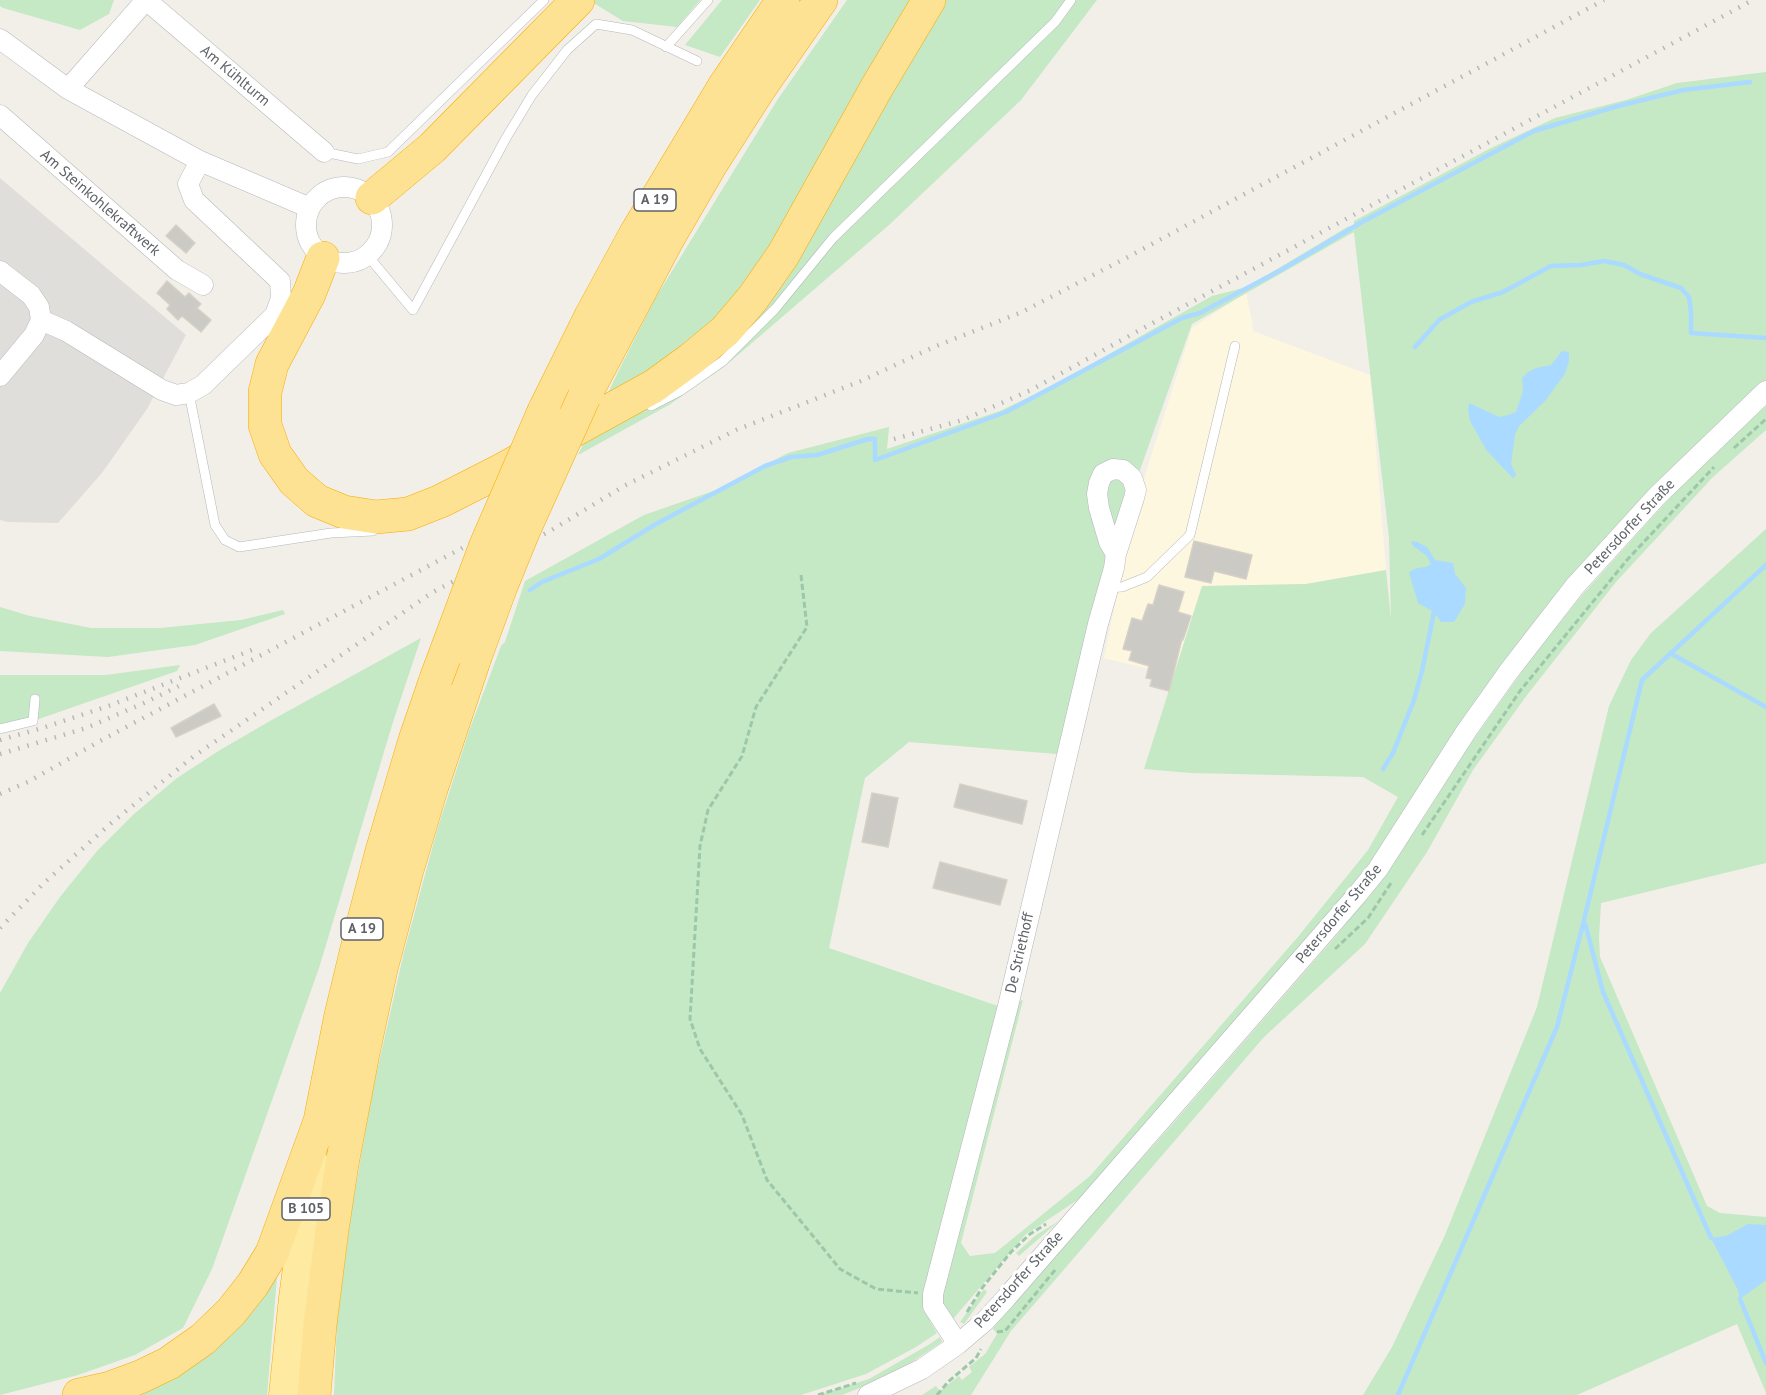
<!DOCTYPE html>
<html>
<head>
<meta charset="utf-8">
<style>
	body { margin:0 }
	canvas { display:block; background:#f1efe8 }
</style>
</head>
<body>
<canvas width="1766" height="1395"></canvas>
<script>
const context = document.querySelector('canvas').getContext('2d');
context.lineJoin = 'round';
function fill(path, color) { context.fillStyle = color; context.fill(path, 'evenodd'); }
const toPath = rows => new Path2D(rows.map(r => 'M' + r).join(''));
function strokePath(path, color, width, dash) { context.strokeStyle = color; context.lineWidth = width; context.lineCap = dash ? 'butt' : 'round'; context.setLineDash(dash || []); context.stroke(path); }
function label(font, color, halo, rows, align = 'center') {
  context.font = font + ' "PT Sans",sans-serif'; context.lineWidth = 6; context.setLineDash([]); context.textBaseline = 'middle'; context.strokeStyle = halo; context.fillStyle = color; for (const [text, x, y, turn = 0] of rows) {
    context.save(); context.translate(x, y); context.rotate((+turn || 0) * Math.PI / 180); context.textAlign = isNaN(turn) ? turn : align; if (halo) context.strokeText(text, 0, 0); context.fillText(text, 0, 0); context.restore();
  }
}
fill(toPath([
	[1246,293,1252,321,1253,331,1370,375,1386,570,1306,584,1202,586,1173,675,1104,658,1121,574,1146,472,1192,328]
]), '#fef7e0');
fill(toPath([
	[0,178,186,335,147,409,102,473,58,523,7,522,0,520]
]), '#e0deda');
fill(toPath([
	[0,0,114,0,109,14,80,30,3,8,0,6],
	[594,0,700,0,677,27,623,21,592,2],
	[722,0,760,0,720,57,685,45],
	[847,0,1097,0,1021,100,889,225,724,367,669,405,578,455,622,364,656,297,778,99],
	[1766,72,1766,382,1664,475,1587,558,1528,631,1389,839,1333,911,1164,1106,1079,1199,1025,1235,953,1319,944,1312,940,1292,1014,1002,1023,1000,961,1243,970,1256,995,1253,1090,1176,1297,938,1368,850,1398,797,1363,777,1191,773,1144,769,1202,586,1306,584,1386,570,1391,620,1389,538,1354,232,1192,324,1100,582,1057,754,909,742,865,778,829,948,998,1006,1003,1006,927,1307,930,1321,937,1333,916,1347,866,1374,801,1395,334,1395,337,1322,352,1208,373,1089,404,952,438,827,469,731,501,646,505,642,525,581,644,515,716,490,788,453,889,427,887,449,1000,411,1054,385,1212,296,1247,287,1349,226,1354,231,1354,221,1491,148,1555,118,1626,100,1677,83],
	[1766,406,1766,430,1713,477,1616,582,1527,695,1473,770,1427,852,1365,944,1264,1037,1011,1331,971,1395,922,1395,936,1386,940,1391,959,1376,962,1380,972,1372,969,1367,985,1354,997,1334,991,1326,1162,1136,1336,936,1386,874,1424,817,1469,746,1533,656,1582,595,1667,501,1717,449],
	[1766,529,1766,863,1601,903,1599,938,1600,957,1707,1206,1720,1213,1766,1217,1766,1393,1737,1324,1577,1395,1363,1395,1392,1347,1445,1235,1537,1007,1609,706,1631,660,1651,633],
	[0,607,30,616,91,628,160,628,241,620,283,610,285,614,195,645,108,657,0,651],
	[421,638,393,722,319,968,212,1269,183,1328,135,1355,78,1375,0,1395,0,993,28,943,60,897,97,851,134,814,177,778,220,750,270,721],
	[180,665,177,671,33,721,0,729,0,675,106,675],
	[1059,1221,1019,1256,1016,1253,1036,1235],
	[278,1266,267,1395,116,1395],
	[984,1289,987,1292,964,1324,960,1322],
	[940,1337,942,1342,894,1374,842,1395,818,1395,869,1379,930,1344]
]), '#c5e8c5');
fill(toPath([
	[1562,351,1569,352,1569,361,1565,374,1545,401,1519,426,1515,435,1511,464,1516,475,1513,478,1487,451,1470,421,1468,410,1469,403,1499,417,1508,415,1516,412,1523,391,1522,378,1528,372,1536,368,1551,365],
	[1411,541,1417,542,1427,547,1435,560,1453,563,1455,574,1466,588,1465,604,1454,622,1441,622,1434,612,1418,603,1409,572,1417,568,1426,567,1431,564,1426,555,1413,546],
	[1748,1224,1766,1225,1766,1280,1740,1299,1738,1290,1711,1238,1726,1236]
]), '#aadaff');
strokePath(toPath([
	[1415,347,1439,320,1471,302,1503,292,1551,266,1581,265,1604,261,1624,265,1640,274,1681,288,1689,297,1691,313,1691,333,1766,338],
	[530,590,542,582,599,559,656,524,765,466,791,457,817,455,868,439,875,439,875,460,1006,412,1182,318,1200,313,1281,270,1362,222,1534,131,1618,106,1683,90,1750,82],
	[1670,653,1766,707],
	[1383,769,1393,753,1414,700,1422,671,1434,612],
	[1585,923,1603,992,1711,1238],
	[1740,1299,1766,1363],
	[1398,1395,1557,1027,1584,920,1642,680,1766,565]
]), '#aadaff', 4.5);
const building = toPath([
	[176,225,195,243,186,253,166,236,176,225],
	[167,281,185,297,189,293,201,304,197,308,211,320,201,332,182,316,178,320,167,309,170,305,157,293,167,281],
	[1194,541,1252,555,1246,579,1214,571,1211,583,1185,577,1194,541],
	[1159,585,1184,592,1178,612,1191,616,1183,640,1182,639,1169,691,1150,686,1152,679,1146,678,1149,666,1129,660,1132,651,1123,649,1132,618,1142,621,1148,604,1153,605,1159,585],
	[214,704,221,716,176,737,171,728,214,704],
	[960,784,1027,801,1022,824,954,807,960,784],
	[872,793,898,798,888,847,862,842,872,793],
	[940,862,1007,880,1000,905,933,888,940,862]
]);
fill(building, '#cccac5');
strokePath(building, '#d6d1c6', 1.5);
const service = toPath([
	[666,47,708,0],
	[324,152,358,159,388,152,544,0],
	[368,256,413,310,506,138,532,95,567,50,596,24,632,30,697,61],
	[189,393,215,525,225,540,239,547,331,533,373,531],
	[651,406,680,391,723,361,775,309,833,238,1055,22,1071,0],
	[1108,588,1122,587,1147,577,1190,535,1235,346],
	[0,729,33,721,35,699]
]);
const minor = toPath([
	[146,0,324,152],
	[0,39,68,89,200,161,310,208],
	[68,89,146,0],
	[0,115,177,270,203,285],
	'306 225a38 38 0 1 1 76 0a38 38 0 1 1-76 0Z',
	[0,271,31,295,39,307,41,320,34,335,0,376],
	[41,320,66,331,162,390,176,395,189,393,203,385,275,315,281,298,280,281,194,200,188,184,200,161],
	[958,1344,933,1306,933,1294,1008,1006,1098,624,1114,568,1116,554,1134,498,1136,490,1132,478,1123,470,1113,469,1103,474,1099,483,1097,494,1099,508,1109,542,1116,554],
	[868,1395,922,1369,958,1344,985,1321,1006,1298,1357,895,1378,869,1467,730,1509,671,1575,586,1657,496,1766,391]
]);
const trunk = toPath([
	[285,1395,295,1298,313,1164]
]);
const motorway = toPath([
	[372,198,432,148,578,0],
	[323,258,309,294,272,364,265,392,265,425,275,454,294,481,317,501,344,512,376,517,408,514,441,501,500,471,654,386,691,359,725,331,753,298,783,255,877,87,929,0],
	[584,397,667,240,711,164,759,89,821,0],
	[544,411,591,316,635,235,725,85,783,0],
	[79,1395,110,1388,140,1377,169,1363,203,1339,231,1312,253,1284,272,1253,320,1121,341,1015,364,920,382,851,415,740,436,679],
	[314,1395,320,1325,332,1230,342,1164,363,1053,381,969,407,870,431,789,475,657]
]);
strokePath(service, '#b5b8bc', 10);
strokePath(minor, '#b5b8bc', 21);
strokePath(trunk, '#f9ab00', 33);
strokePath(motorway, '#f9ab00', 34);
strokePath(toPath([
	[1734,448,1766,419],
	[801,575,807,627,756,707,742,756,708,810,700,846,690,1019,700,1049,742,1115,767,1180,840,1269,876,1289,918,1293],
	[1422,835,1520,691,1627,560,1714,467],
	[1335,949,1368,918,1391,883],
	[967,1312,982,1288,1011,1252,1030,1234,1046,1224],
	[997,1332,1005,1331,1055,1270],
	[818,1395,856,1383],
	[937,1395,948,1382,976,1358,981,1349]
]), '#9cc7a9', 3, [6, 3]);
strokePath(service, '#fff', 9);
strokePath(minor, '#fff', 20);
strokePath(trunk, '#feeaa1', 32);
strokePath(motorway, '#fde293', 33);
strokePath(toPath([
	[894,439,963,420,1031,390,1149,325,1753,0],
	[0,740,39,729,111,705,257,648],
	[0,754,86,728,144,703,179,686],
	[0,794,28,782,100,741,528,513],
	[0,928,45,882,109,825,194,756,433,592,550,531,624,486,736,430,861,381,934,347,1022,312,1126,258,1604,0]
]), '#b6b7b8', 4.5, [1.5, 8]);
const motorwayBridge = toPath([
	[475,657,501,586,523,532,584,397],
	[436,679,486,545,544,411]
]);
strokePath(motorwayBridge, '#f9ab00', 34, []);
strokePath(motorwayBridge, '#fde293', 33);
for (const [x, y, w] of [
	[655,200,42],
	[362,929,42],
	[306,1209,48]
]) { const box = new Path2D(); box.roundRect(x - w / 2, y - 11, w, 22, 4.5); context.fillStyle = '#fff'; context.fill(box); strokePath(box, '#5f6368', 1.5); }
label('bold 14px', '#5f6368', null, [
	["A 19",655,200],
	["A 19",362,929],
	["B 105",306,1209]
]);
label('15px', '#5f6368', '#fff', [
	["Am Kühlturm",235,76,40],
	["Am Steinkohlekraftwerk",100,203,41],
	["Petersdorfer Straße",1630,527,-47],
	["Petersdorfer Straße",1339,914,-50],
	["De Striethoff",1020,953,-77],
	["Petersdorfer Straße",1019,1280,-48]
]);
</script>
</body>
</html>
